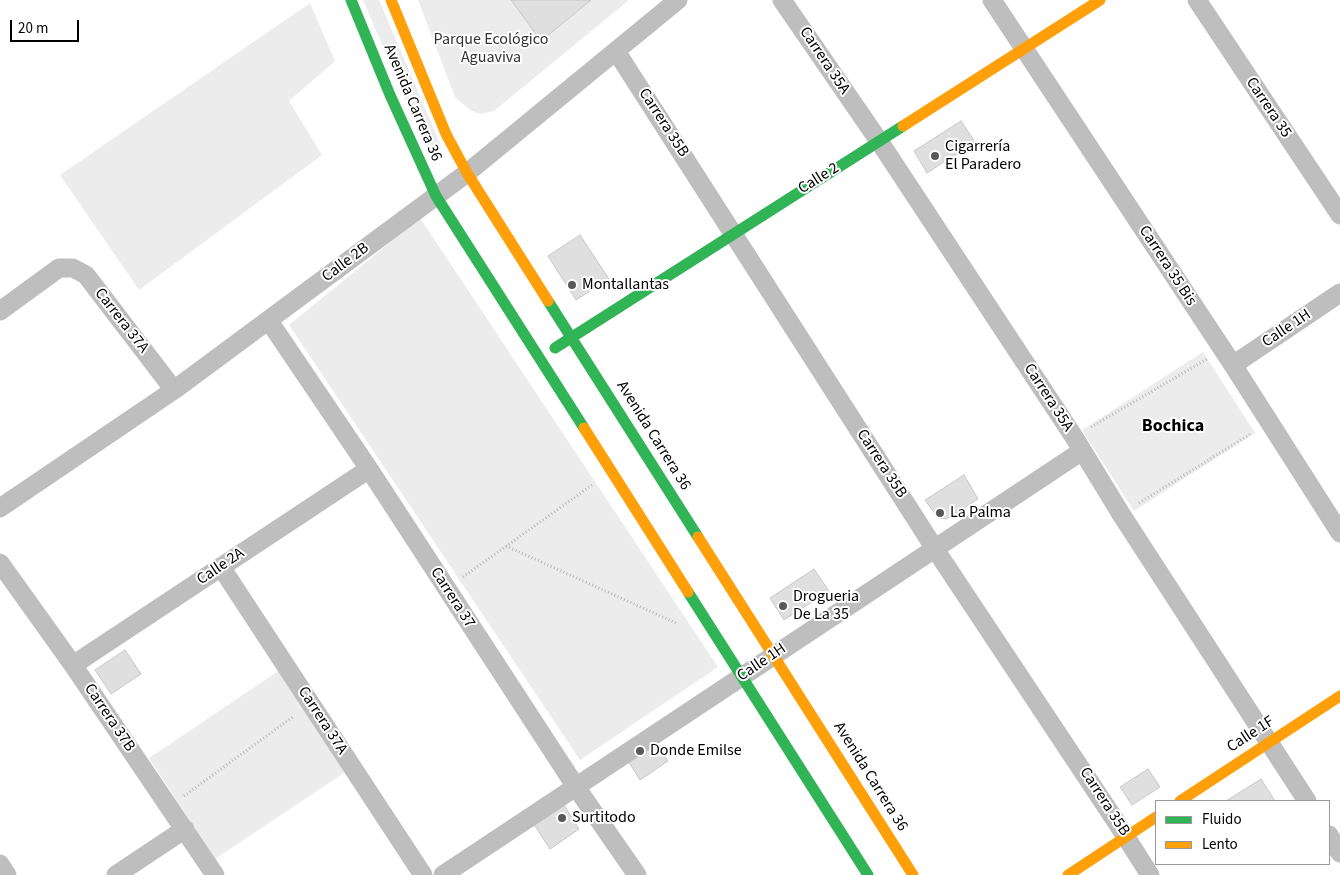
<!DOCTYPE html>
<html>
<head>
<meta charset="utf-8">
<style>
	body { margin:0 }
	#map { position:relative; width:1340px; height:875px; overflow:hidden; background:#fff; font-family:"Source Sans 3",sans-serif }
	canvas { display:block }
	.legend { position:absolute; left:1155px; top:800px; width:175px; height:65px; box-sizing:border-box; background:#fff; border:1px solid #999; margin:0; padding:6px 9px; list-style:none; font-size:15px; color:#000 }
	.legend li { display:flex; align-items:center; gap:10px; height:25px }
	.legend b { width:25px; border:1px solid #999 }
	.scale { position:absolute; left:10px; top:20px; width:69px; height:22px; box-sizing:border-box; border:2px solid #000; border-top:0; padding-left:6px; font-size:15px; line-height:18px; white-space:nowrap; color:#000; -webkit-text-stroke:4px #fff; paint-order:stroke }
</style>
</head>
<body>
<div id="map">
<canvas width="1340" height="875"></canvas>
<ul class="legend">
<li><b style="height:6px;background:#30b455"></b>Fluido</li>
<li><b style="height:6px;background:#ff9f0a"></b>Lento</li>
</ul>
<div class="scale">20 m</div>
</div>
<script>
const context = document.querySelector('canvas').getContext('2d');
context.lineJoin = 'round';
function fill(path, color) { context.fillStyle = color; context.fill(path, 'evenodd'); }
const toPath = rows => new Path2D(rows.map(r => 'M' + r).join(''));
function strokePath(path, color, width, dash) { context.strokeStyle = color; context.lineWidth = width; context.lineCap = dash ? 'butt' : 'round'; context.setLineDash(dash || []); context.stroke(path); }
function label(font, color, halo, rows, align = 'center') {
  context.font = font + ' "Source Sans 3",sans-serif'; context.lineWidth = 4; context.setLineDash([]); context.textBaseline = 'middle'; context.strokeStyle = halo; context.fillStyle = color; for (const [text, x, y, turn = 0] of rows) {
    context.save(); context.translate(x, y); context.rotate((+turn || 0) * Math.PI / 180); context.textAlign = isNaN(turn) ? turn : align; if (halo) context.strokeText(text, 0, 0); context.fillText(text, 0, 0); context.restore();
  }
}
fill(toPath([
	[363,0,379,0,441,146,428,152],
	[418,0,629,0,494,111,480,114,470,110,455,97],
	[310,3,335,61,289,101,322,155,139,290,60,175],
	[420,218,718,667,580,760,289,325],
	[1203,352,1255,433,1134,511,1082,430],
	[280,670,347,771,215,859,149,758]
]), '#ececec');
const building = toPath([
	[511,0,591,0,541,41,511,0],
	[961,121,975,142,927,173,914,151,961,121],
	[580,235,609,279,576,300,548,256,580,235],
	[964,475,978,499,946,519,938,518,925,500,964,475],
	[814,569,829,591,784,620,770,598,814,569],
	[125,650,141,674,111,694,95,670,125,650],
	[652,736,668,761,640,780,625,756,652,736],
	[1148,769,1160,787,1132,805,1120,787,1148,769],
	[1261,779,1275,801,1226,801,1261,779],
	[561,800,579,829,550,849,531,820,561,800]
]);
fill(building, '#dfdfdf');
strokePath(building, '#c7c7c7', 1);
strokePath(toPath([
	[1091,427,1207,359],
	[1139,503,1252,433],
	[506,546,676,623],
	[463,577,592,485],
	[184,796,294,716]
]), '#b9b9b9', 3, [1, 2.5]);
strokePath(toPath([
	[782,0,879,141,1074,437,1121,514,1307,801],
	[992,0,1233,365,1340,533],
	[1197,0,1340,215],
	[616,51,935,549,1117,823,1150,875],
	[0,311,59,268,73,268,86,275,174,390],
	[269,321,369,469,576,787,637,875],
	[1233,365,1340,293],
	[0,508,174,390,467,173,678,0],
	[0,563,73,665,215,875],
	[221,567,423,875],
	[73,665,369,469],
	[1329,835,1340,853],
	[0,864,7,875],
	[116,875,185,829],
	[443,875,1082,451]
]), '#bebebe', 19);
strokePath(toPath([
	[351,0,390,95,436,196,584,428],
	[548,301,698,537],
	[555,348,903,126],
	[688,592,868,875]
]), '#30b455', 11);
strokePath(toPath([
	[391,0,446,134,467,173,548,301],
	[903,126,1100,0],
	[584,428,688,592],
	[698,537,913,875],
	[1180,801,1340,696],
	[1068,875,1156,817]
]), '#ff9f0a', 11);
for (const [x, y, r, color] of [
	[935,156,5,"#595959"],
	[572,285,5,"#595959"],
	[940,513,5,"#595959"],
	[783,606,5,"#595959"],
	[640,751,5,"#595959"],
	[562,818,5,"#595959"]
]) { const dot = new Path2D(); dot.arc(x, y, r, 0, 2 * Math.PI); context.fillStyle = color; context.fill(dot); strokePath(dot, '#fff', 2); }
label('16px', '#333', '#fff', [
	["Parque Ecológico",491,40],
	["Aguaviva",491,58]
]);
label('16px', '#000', '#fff', [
	["Carrera 35A",824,61,56],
	["Avenida Carrera 36",412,103,67],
	["Carrera 35",1268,108,56],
	["Carrera 35B",663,123,57],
	["Calle 2",819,179,-32],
	["Calle 2B",346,263,-37],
	["Carrera 35 Bis",1167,266,57],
	["Carrera 37A",121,321,52],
	["Calle 1H",1287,329,-34],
	["Carrera 35A",1048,398,57],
	["Avenida Carrera 36",653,436,58],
	["Carrera 35B",881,464,57],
	["Calle 2A",221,567,-34],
	["Carrera 37",452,598,57],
	["Calle 1H",762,663,-34],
	["Carrera 37B",109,718,56],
	["Carrera 37A",322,721,57],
	["Calle 1F",1251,735,-33],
	["Avenida Carrera 36",870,777,58],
	["Carrera 35B",1104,802,57]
]);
label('16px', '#000', '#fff', [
	["Cigarrería",945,147],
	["El Paradero",945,165],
	["Montallantas",582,285],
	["La Palma",950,513],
	["Drogueria",793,597],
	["De La 35",793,615],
	["Donde Emilse",650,751],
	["Surtitodo",572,818]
], 'left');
label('bold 18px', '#000', '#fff', [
	["Bochica",1173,427]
]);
</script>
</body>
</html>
